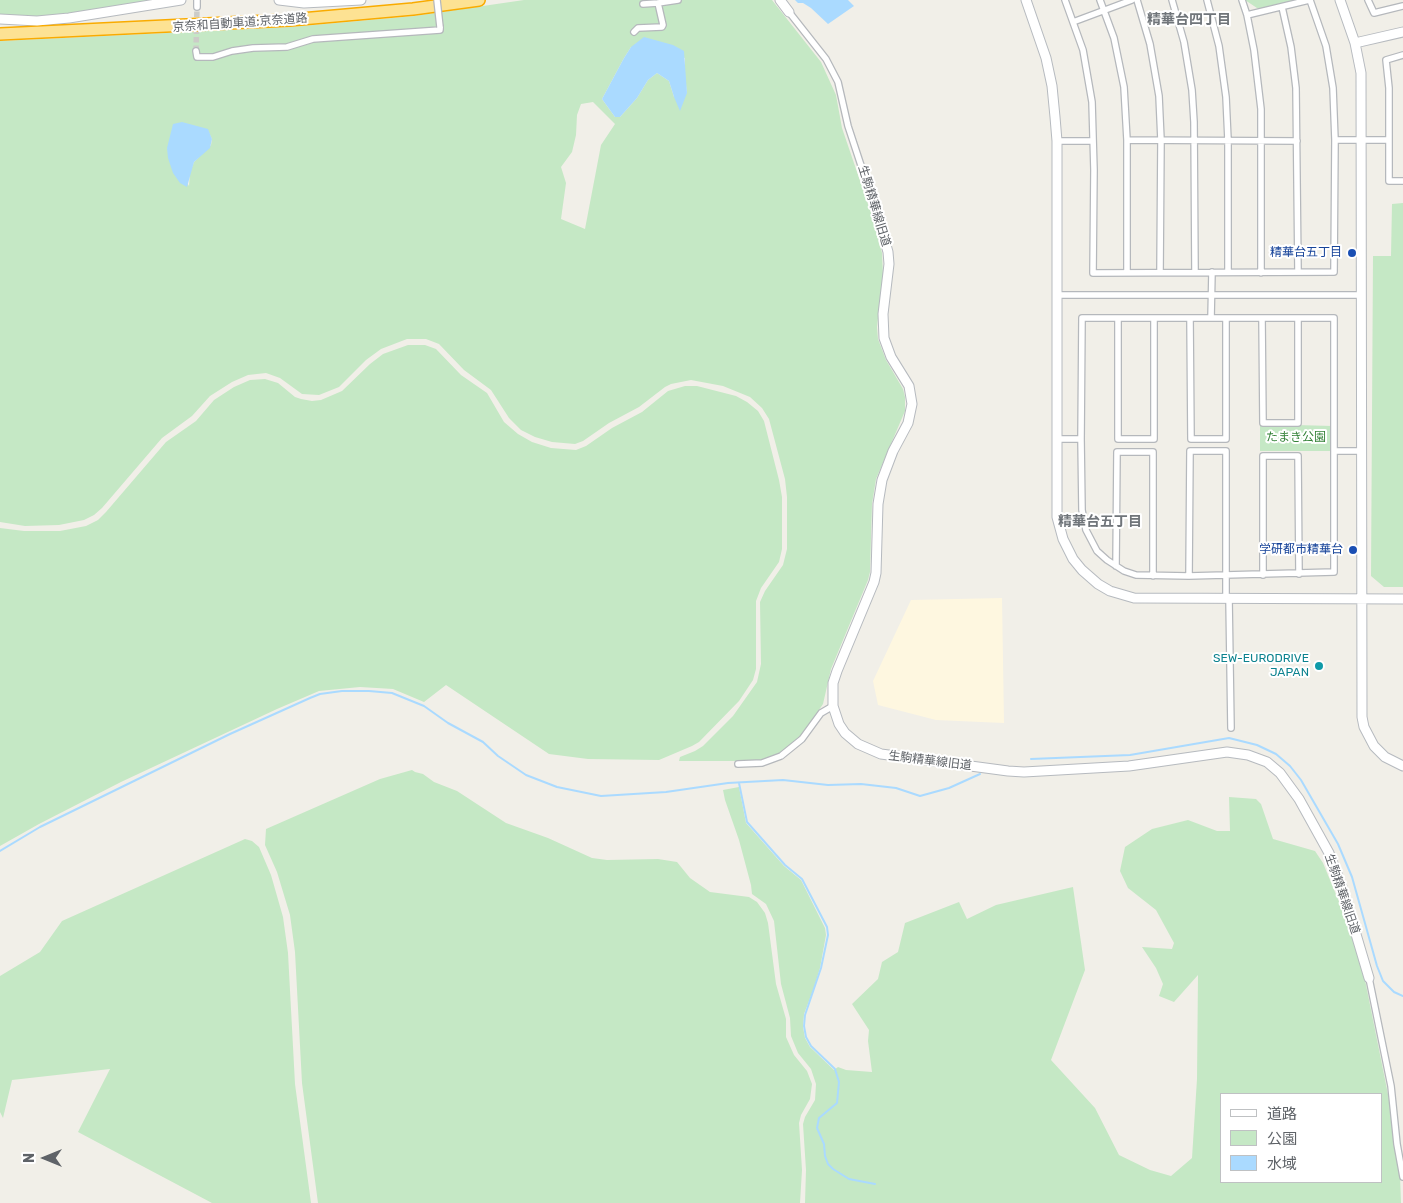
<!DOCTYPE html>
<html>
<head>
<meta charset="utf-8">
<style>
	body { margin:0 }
	#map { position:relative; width:1403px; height:1203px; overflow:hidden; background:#f1efe8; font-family:Rubik,"Noto Sans JP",sans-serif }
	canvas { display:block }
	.legend { position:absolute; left:1220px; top:1093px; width:162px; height:90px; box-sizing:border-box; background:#fff; border:1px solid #bfc1c3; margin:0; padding:6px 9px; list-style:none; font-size:15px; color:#5f6368 }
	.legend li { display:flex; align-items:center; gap:10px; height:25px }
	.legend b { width:25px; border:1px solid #bfc1c3 }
	.north { position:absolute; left:20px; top:1133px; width:50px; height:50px; -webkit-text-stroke:4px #fff; paint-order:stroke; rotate:270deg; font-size:14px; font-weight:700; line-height:20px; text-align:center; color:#5f6368 }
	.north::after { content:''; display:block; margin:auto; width:18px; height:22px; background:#5f6368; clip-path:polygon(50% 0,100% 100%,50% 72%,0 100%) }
</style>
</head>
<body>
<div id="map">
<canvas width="1403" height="1203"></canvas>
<ul class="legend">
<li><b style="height:6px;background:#fff"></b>道路</li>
<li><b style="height:14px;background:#c5e8c5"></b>公園</li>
<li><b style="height:14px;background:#aadaff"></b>水域</li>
</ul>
<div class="north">N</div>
</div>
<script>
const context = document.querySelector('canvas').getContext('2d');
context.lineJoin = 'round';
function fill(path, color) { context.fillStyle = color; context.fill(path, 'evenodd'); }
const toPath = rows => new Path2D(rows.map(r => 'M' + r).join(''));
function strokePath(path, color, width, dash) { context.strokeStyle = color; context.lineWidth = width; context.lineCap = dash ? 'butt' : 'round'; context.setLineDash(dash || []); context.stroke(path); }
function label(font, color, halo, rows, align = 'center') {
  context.font = font + ' Rubik,"Noto Sans JP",sans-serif'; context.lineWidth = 4; context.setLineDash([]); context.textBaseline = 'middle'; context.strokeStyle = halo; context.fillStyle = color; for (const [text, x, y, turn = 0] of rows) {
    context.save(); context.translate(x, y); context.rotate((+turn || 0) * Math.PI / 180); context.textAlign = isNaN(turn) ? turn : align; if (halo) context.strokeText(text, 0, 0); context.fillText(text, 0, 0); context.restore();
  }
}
fill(toPath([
	[1002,598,1004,723,936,720,878,705,873,681,911,600]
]), '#fef7e0');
fill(toPath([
	[0,0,159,0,135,5,37,18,0,16],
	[524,0,772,0,821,62,836,95,842,128,871,213,882,253,883,275,877,327,878,339,886,360,903,389,905,397,905,411,876,479,872,504,870,572,868,580,831,669,823,704,799,739,787,749,770,758,755,761,679,761,680,757,695,751,703,746,733,716,757,682,761,664,760,602,765,591,783,565,787,549,787,497,785,479,769,419,762,408,750,397,723,386,691,380,671,384,665,387,639,407,609,423,583,441,575,444,552,442,535,437,521,430,509,418,491,390,464,370,439,344,426,339,407,339,381,349,366,360,339,387,319,395,302,394,280,378,266,373,248,375,232,382,210,396,192,416,162,438,102,508,94,515,84,520,59,525,25,526,0,522,0,41,291,27,414,16],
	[631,47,685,58,685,77,687,93,674,97,669,81,657,73,648,80,637,98,620,117,615,117,602,99,624,58],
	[593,102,615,124,601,145,585,229,561,219,566,183,561,167,572,152,576,135,577,115,581,104],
	[207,129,212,139,211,145,194,162,190,172,189,186,167,148],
	[1245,0,1298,0,1260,10],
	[1403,203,1403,587,1384,587,1371,576,1373,256,1391,256,1392,204],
	[408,345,425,345,436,349,461,375,487,393,504,422,518,434,532,442,551,448,576,450,586,446,612,428,642,412,668,391,685,386,697,386,736,396,747,402,758,411,764,421,779,480,782,497,782,549,779,562,761,588,756,601,756,669,753,680,739,701,699,742,692,746,659,760,588,759,549,754,446,685,424,702,393,689,360,687,319,691,277,709,121,782,39,824,0,846,0,528,24,531,60,531,86,526,98,520,106,512,166,442,196,421,214,400,234,387,250,380,265,379,278,383,295,397,301,399,312,401,321,400,342,391,370,364,383,354],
	[1260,424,1332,426,1332,451,1260,451],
	[412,770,415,772,423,774,434,782,457,791,506,823,548,838,592,858,607,860,658,859,677,862,690,878,710,892,749,897,757,902,765,913,768,923,776,984,786,1019,786,1037,794,1055,807,1071,812,1084,810,1099,801,1115,799,1123,802,1170,800,1203,318,1203,302,1083,295,952,290,915,277,872,265,845,266,829,380,779],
	[739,787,746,823,784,866,801,880,825,928,826,935,820,968,814,988,804,1014,803,1027,805,1038,810,1047,834,1070,838,1067,846,1070,872,1072,868,1041,869,1030,852,1004,878,979,882,962,898,952,905,923,959,902,967,919,996,905,1073,887,1085,970,1051,1060,1095,1108,1119,1155,1150,1170,1171,1176,1192,1158,1197,1079,1198,975,1174,1002,1159,996,1163,984,1156,968,1142,947,1172,949,1174,943,1156,910,1128,888,1120,871,1125,847,1152,829,1188,820,1217,831,1230,831,1229,797,1256,799,1261,804,1273,839,1315,851,1323,863,1342,909,1363,970,1399,1149,1401,1203,805,1203,806,1170,803,1124,805,1117,815,1100,816,1084,811,1069,798,1053,791,1036,790,1018,781,984,774,921,766,904,752,894,751,885,739,840,725,800,723,790],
	[1222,1094,1382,1094,1382,1182,1222,1182],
	[245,839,252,841,259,847,271,875,283,917,288,953,295,1084,311,1203,212,1203,78,1132,110,1069,12,1080,3,1118,0,1112,0,976,40,952,62,921]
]), '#c5e8c5');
fill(toPath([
	[795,0,848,0,854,6,828,24,811,8,803,3,798,3],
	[644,37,673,45,684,51,687,93,680,111,674,97,669,81,657,73,648,80,637,98,620,117,615,117,602,99,624,58,631,47],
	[182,122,208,129,212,139,210,148,194,162,187,187,180,183,173,173,168,158,167,148,173,124]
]), '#aadaff');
strokePath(toPath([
	[1031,759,1130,755,1229,738,1257,745,1276,754,1290,766,1301,780,1338,844,1352,877,1377,966,1383,981,1394,992,1403,996],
	[739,783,747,822,785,865,802,879,827,927,828,935,821,968,805,1015,804,1026,806,1037,811,1046,835,1069,839,1082,837,1103,819,1118,817,1128,824,1144,825,1156,828,1164,833,1169,849,1179,875,1184],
	[0,851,40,827,230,734,310,698,320,694,342,691,369,691,392,693,424,706,448,723,483,742,498,756,526,775,557,787,601,796,666,792,728,783,783,780,828,785,861,784,896,788,920,796,949,788,980,774]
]), '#aadaff', 2);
strokePath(toPath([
	[196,51,197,7]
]), '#ccccc8', 5.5, [5.5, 3]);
const street = toPath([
	[197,0,197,7],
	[1065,0,1083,50,1092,102,1094,170,1093,273,1334,272,1335,140,1333,88,1326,46,1310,0],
	[1100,0,1114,38,1124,87,1127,140,1127,272],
	[1137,0,1150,44,1159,96,1161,140,1160,272],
	[1172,0,1184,42,1192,90,1194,122,1195,272],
	[1207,0,1219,46,1226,97,1228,140,1228,272],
	[1242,0,1247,15,1254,50,1261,109,1261,273],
	[1368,0,1374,13,1403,6],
	[643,4,658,3],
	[1282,7,1291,47,1296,88,1298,272],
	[789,12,826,59,838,82,848,126,878,217],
	[1247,15,1309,0],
	[1073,22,1132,0],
	[634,32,638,28,662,27,663,25,658,3,678,0],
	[196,51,197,57,213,57,232,51,253,48,287,47,313,39,440,30,440,27],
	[1403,55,1386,60,1389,88,1389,181,1403,181],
	[1127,140,1297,141],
	[1335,140,1389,140],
	[1057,141,1093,141],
	[1057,295,1360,295],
	[1118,318,1118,439,1154,439,1154,318],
	[1190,318,1191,439,1226,439,1226,318],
	[1211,318,1212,272],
	[1262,318,1263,423,1298,423,1298,318],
	[1057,439,1081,439,1082,318,1334,318,1334,572,1189,576,1136,575,1124,571,1107,560,1097,551,1086,530,1082,510,1081,439],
	[1334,451,1361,451],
	[1116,566,1117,452,1153,452,1153,576],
	[1263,575,1263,456,1298,456,1299,574],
	[1189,576,1190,451,1226,451,1226,599],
	[1229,599,1231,728],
	[738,764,762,763,781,756,802,739,821,713,833,706],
	[1369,978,1391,1086,1397,1144,1403,1177]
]);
const secondary = toPath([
	[279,0,304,3,361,0],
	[780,0,789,12],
	[1026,0,1046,58,1052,86,1055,117,1057,141,1057,517,1063,539,1073,559,1082,570,1098,584,1110,591,1134,598,1403,599],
	[1340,0,1355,43,1361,73,1362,717,1364,727,1374,746,1385,757,1403,766],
	[0,19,37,21,69,18,181,0],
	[1355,43,1403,32],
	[878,217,888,252,889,264,883,314,884,338,891,357,909,386,912,404,908,423,893,451,882,480,878,504,876,573,874,582,837,671,833,683,833,706,839,724,845,733,858,744,881,754,1008,771,1024,772,1129,766,1227,752,1248,755,1267,762,1280,773,1299,799,1329,853,1342,887,1369,978]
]);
const highway = toPath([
	[0,34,290,20,413,9,479,0]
]);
strokePath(street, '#b5b8bc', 8);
strokePath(secondary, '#b6babf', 11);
strokePath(highway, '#f9ab00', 14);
strokePath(street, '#fff', 5.5);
strokePath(secondary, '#fff', 9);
strokePath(highway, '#fde293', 11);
const streetBridge = toPath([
	[437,0,440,27]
]);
strokePath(streetBridge, '#b5b8bc', 8, []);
strokePath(streetBridge, '#fff', 5.5);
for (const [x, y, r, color] of [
	[1352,253,5,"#1a4fb4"],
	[1353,550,5,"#1a4fb4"],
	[1319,666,5,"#0f9aa8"]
]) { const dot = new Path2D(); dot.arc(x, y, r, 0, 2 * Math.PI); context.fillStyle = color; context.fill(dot); strokePath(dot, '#fff', 2); }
label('12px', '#5f6368', '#fff', [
	["京奈和自動車道;京奈道路",240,23,-4],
	["生駒精華線旧道",874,206,73],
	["生駒精華線旧道",930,761,7],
	["生駒精華線旧道",1342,894,71]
]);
label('12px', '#164399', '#fff', [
	["精華台五丁目",1342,253],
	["学研都市精華台",1343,550]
], 'right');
label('12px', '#348238', '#fff', [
	["たまき公園",1296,438]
]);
label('12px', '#0d838f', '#fff', [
	["SEW-EURODRIVE",1309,659],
	["JAPAN",1309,673]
], 'right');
label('bold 14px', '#70757a', '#fff', [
	["精華台四丁目",1189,20],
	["精華台五丁目",1100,522]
]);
</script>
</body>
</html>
